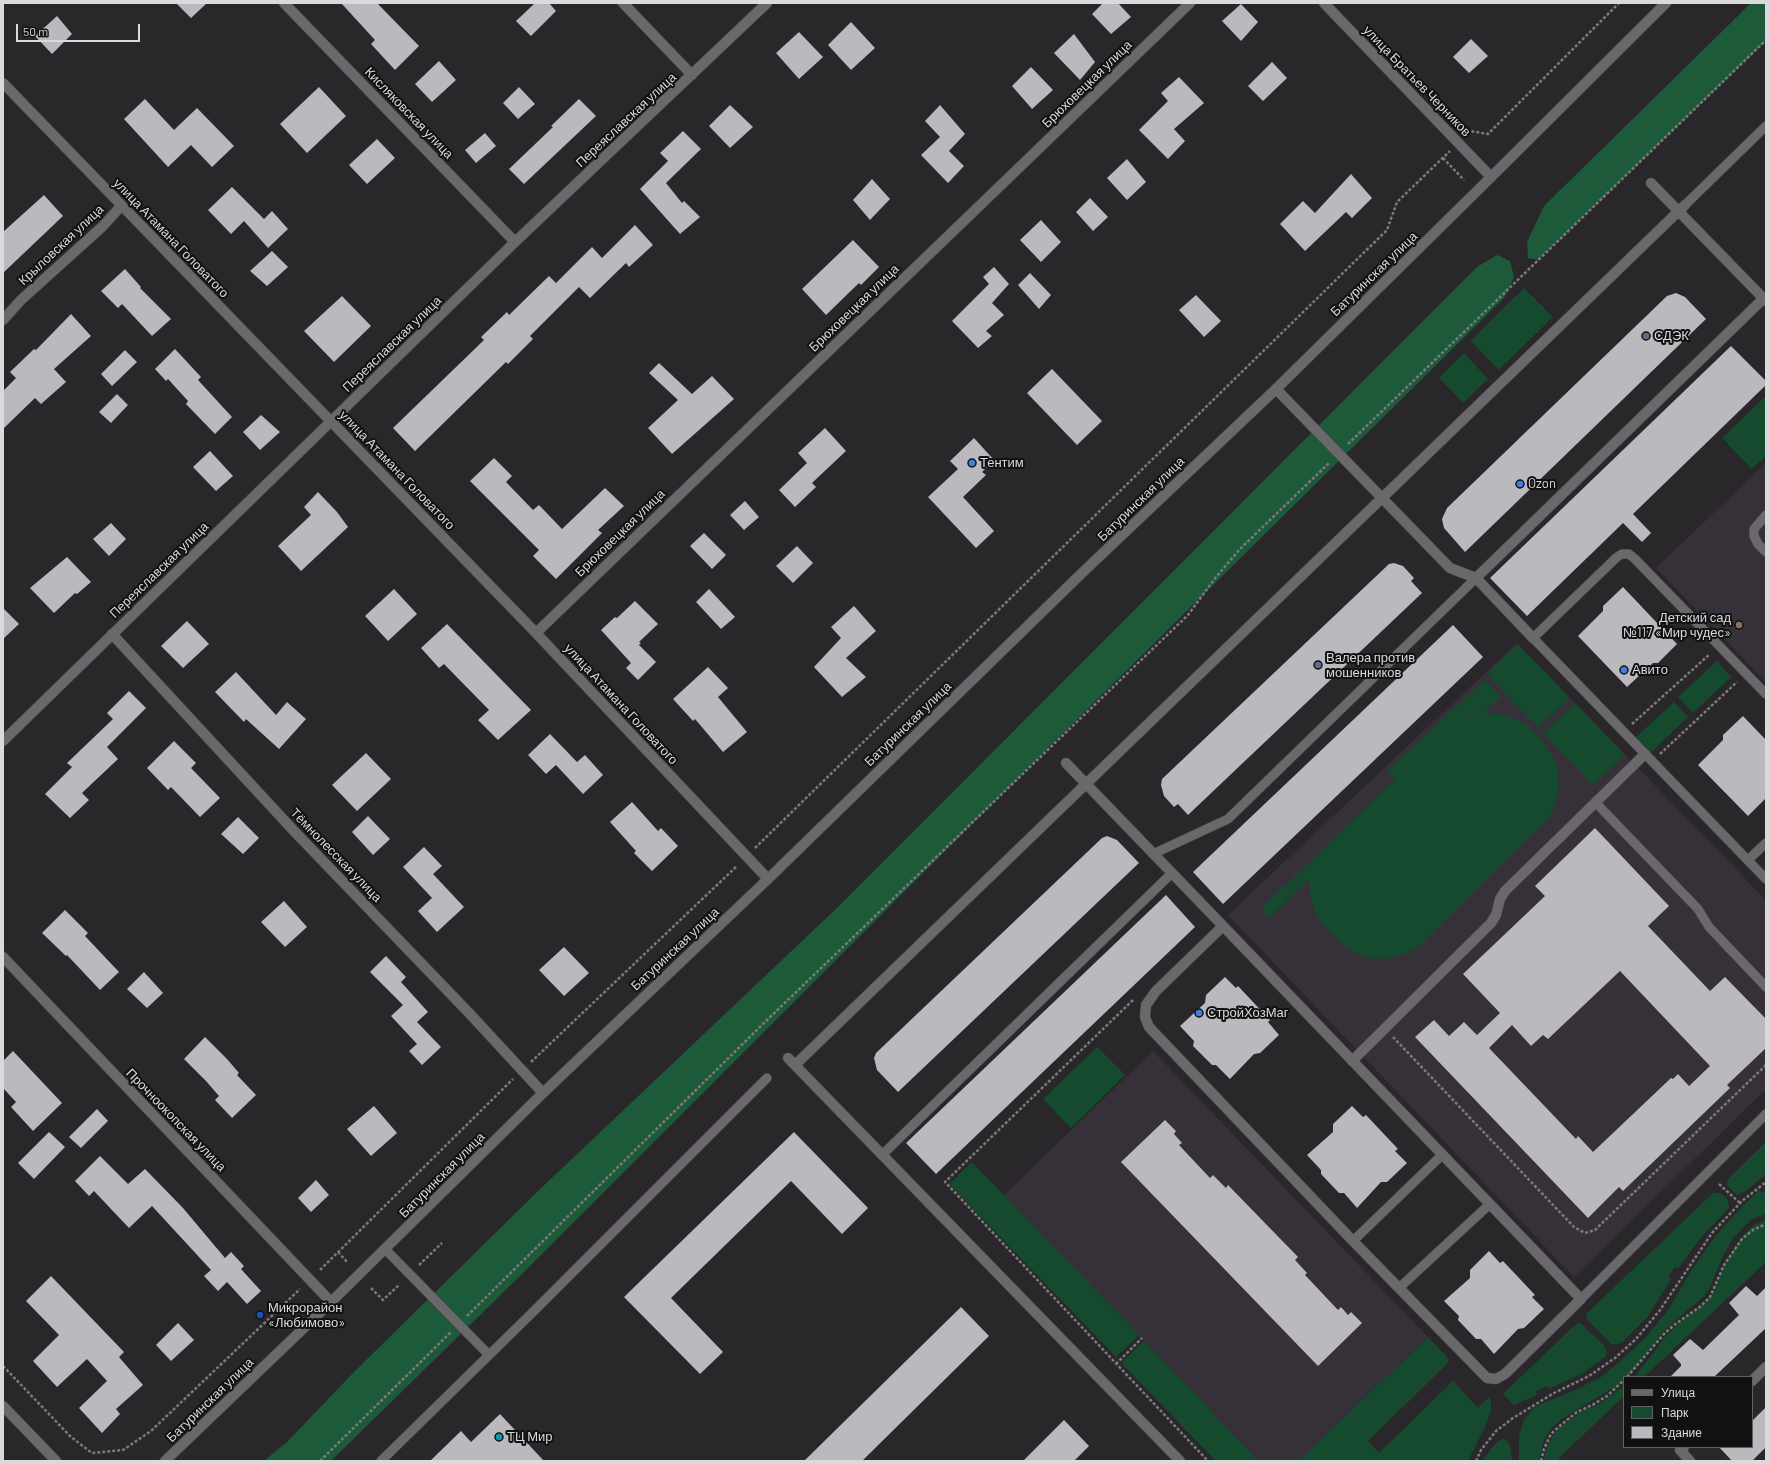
<!DOCTYPE html>
<html>
<head>
<meta charset="utf-8">
<style>
	body { margin:0 }
	#map { position:relative; width:1769px; height:1464px; overflow:hidden; background:#2a272b; font-family:Barlow,sans-serif }
	canvas { display:block }
	.frame { position:absolute; inset:0; border:4px solid #dad9db; pointer-events:none }
	.legend { position:absolute; left:1623px; top:1376px; width:130px; height:72px; box-sizing:border-box; background:#121112; border:1px solid #626162; margin:0; padding:5px 7px; list-style:none; font-size:12px; color:#dad9db }
	.legend li { display:flex; align-items:center; gap:8px; height:20px }
	.legend b { width:20px; border:1px solid #626162 }
	.scale { position:absolute; left:16px; top:24px; width:124px; height:18px; box-sizing:border-box; border:2px solid #dad9db; border-top:0; padding-left:5px; font-size:12px; line-height:14px; white-space:nowrap; color:#dad9db; -webkit-text-stroke:3px #121112; paint-order:stroke }
</style>
</head>
<body>
<div id="map">
<canvas width="1769" height="1464"></canvas>
<div class="frame"></div>
<ul class="legend">
<li><b style="height:5px;background:#6b686c"></b>Улица</li>
<li><b style="height:11px;background:#154a2e"></b>Парк</li>
<li><b style="height:11px;background:#bab9be"></b>Здание</li>
</ul>
<div class="scale">50 m</div>
</div>
<script>
const context = document.querySelector('canvas').getContext('2d');
context.lineJoin = 'round';
function fill(path, color) { context.fillStyle = color; context.fill(path, 'evenodd'); }
const toPath = rows => new Path2D(rows.map(r => 'M' + r).join(''));
function strokePath(path, color, width, dash) { context.strokeStyle = color; context.lineWidth = width; context.lineCap = dash ? 'butt' : 'round'; context.setLineDash(dash || []); context.stroke(path); }
function label(font, color, halo, rows, align = 'center') {
  context.font = font + ' Barlow,sans-serif'; context.lineWidth = 4; context.setLineDash([]); context.textBaseline = 'middle'; context.strokeStyle = halo; context.fillStyle = color; for (const [text, x, y, turn = 0] of rows) {
    context.save(); context.translate(x, y); context.rotate((+turn || 0) * Math.PI / 180); context.textAlign = isNaN(turn) ? turn : align; if (halo) context.strokeText(text, 0, 0); context.fillText(text, 0, 0); context.restore();
  }
}
fill(toPath([
	[1766,463,1766,682,1656,568],
	[1517,643,1766,900,1766,1089,1574,1277,1228,915],
	[1153,1051,1428,1337,1298,1461,1259,1461,1004,1195]
]), '#363039');
fill(toPath([
	[1524,288,1553,317,1499,370,1471,341],
	[1464,353,1488,379,1463,403,1439,378],
	[1766,396,1766,456,1752,469,1722,438],
	[1518,645,1570,698,1538,728,1487,674],
	[1717,661,1731,677,1693,713,1678,697],
	[1485,680,1501,697,1484,712,1505,715,1526,724,1541,739,1554,758,1558,768,1559,790,1554,808,1547,820,1420,945,1409,953,1383,959,1369,958,1356,953,1342,944,1320,921,1314,911,1309,889,1310,878,1269,918,1261,909,1395,779,1388,770],
	[1674,702,1688,717,1650,753,1635,738],
	[1575,703,1625,755,1593,785,1543,733],
	[1097,1047,1125,1075,1071,1128,1043,1099],
	[1766,1142,1766,1174,1746,1191,1737,1195,1727,1186,1728,1179],
	[972,1162,1139,1335,1116,1357,949,1184],
	[1759,1190,1762,1193,1766,1190,1766,1214,1752,1219,1734,1237,1723,1256,1710,1287,1704,1296,1668,1327,1631,1373,1627,1377,1624,1377,1624,1380,1618,1385,1561,1419,1551,1429,1544,1440,1539,1461,1519,1461,1519,1435,1524,1420,1531,1411,1538,1405,1571,1392,1601,1377,1625,1357,1646,1337,1668,1310,1692,1269,1714,1238,1735,1214],
	[1713,1193,1719,1193,1726,1197,1728,1201,1729,1208,1700,1239,1678,1269,1675,1267,1668,1277,1671,1279,1648,1316,1622,1342,1616,1345,1611,1344,1587,1319,1586,1314],
	[1766,1219,1766,1262,1644,1377,1634,1377,1655,1351,1663,1339,1678,1324,1704,1303,1714,1291,1726,1263,1735,1247,1743,1235,1753,1226],
	[1580,1323,1604,1345,1607,1352,1606,1356,1583,1373,1549,1389,1548,1386,1536,1391,1537,1395,1514,1405,1503,1394,1576,1324],
	[1428,1337,1447,1357,1449,1362,1368,1441,1379,1453,1453,1381,1478,1408,1489,1397,1491,1401,1491,1410,1486,1425,1468,1461,1298,1461],
	[1144,1341,1259,1461,1216,1461,1121,1363],
	[1624,1386,1624,1396,1558,1459,1560,1461,1543,1461,1547,1447,1553,1436,1558,1429,1580,1412,1599,1404],
	[1502,1439,1505,1439,1510,1445,1512,1461,1482,1461,1494,1445]
]), '#154a2e');
fill(toPath([
	[1751,3,1766,3,1766,41,1538,260,1528,258,1527,242,1544,206],
	[1497,255,1510,261,1514,277,1505,297,1040,756,524,1272,331,1461,264,1461,287,1442,354,1372,536,1193,839,906,1477,267]
]), '#1d5a3a');
fill(toPath([
	[176,3,207,3,191,18],
	[341,3,377,3,419,46,395,70,371,44,375,40],
	[535,3,549,3,556,11,531,36,516,21],
	[1103,3,1118,3,1131,17,1111,34,1092,14],
	[1241,4,1258,22,1241,41,1222,21],
	[57,16,72,34,52,54,35,36],
	[851,22,875,48,851,70,828,45],
	[799,32,823,57,799,79,776,53],
	[1074,34,1095,62,1080,80,1054,53],
	[1471,39,1488,56,1469,73,1453,57],
	[439,61,456,80,432,102,415,84],
	[1272,62,1287,78,1263,101,1248,86],
	[1031,67,1053,90,1032,109,1012,86],
	[1179,77,1204,103,1174,129,1185,141,1168,159,1139,130,1168,101,1161,93],
	[319,87,346,116,307,153,280,124],
	[519,87,535,104,518,119,503,103],
	[145,99,174,130,197,108,234,146,212,167,191,145,168,167,124,119],
	[579,99,596,116,524,184,509,169,553,127,551,126],
	[730,105,753,127,730,148,709,126],
	[940,105,965,134,949,151,964,166,948,183,921,155,940,137,925,121],
	[683,131,701,149,666,183,682,203,684,201,700,217,680,234,640,189,668,161,660,153],
	[485,133,496,146,476,163,465,150],
	[377,139,395,158,367,184,349,165],
	[1127,159,1146,182,1127,200,1107,178],
	[1351,174,1372,198,1352,218,1346,212,1305,251,1280,224,1303,201,1315,213],
	[872,179,890,199,870,220,853,200],
	[232,187,264,219,272,211,288,229,268,248,244,221,231,234,208,210],
	[44,195,63,216,3,273,3,232],
	[1090,198,1108,217,1093,231,1076,212],
	[1041,220,1061,242,1041,262,1020,240],
	[635,225,653,245,629,267,626,263,590,298,579,287,530,336,533,339,508,364,506,362,415,451,393,428,484,340,481,337,507,312,509,315,549,276,556,283,592,247,602,258],
	[853,240,879,267,861,285,859,283,826,315,802,289],
	[272,251,288,267,267,286,250,271],
	[994,267,1009,284,992,303,1004,315,986,331,992,336,978,348,952,321,989,284,983,277],
	[125,269,141,287,140,288,171,319,152,336,122,304,118,308,101,291],
	[1030,273,1051,295,1039,309,1018,285],
	[1676,293,1685,297,1706,319,1465,552,1444,528,1442,519,1447,508,1667,296],
	[1196,295,1221,321,1204,337,1179,310],
	[342,296,371,326,334,362,304,331],
	[71,314,91,336,54,369,66,382,41,404,35,398,3,429,3,391,16,378,10,372,34,349,36,350],
	[1731,346,1766,381,1766,385,1633,514,1651,533,1642,542,1623,523,1527,616,1490,578],
	[175,349,201,377,198,380,232,417,215,434,186,404,188,401,168,379,166,381,155,369],
	[125,350,137,362,112,386,101,374],
	[659,363,692,394,712,376,734,399,672,454,648,428,678,400,649,373],
	[1052,369,1102,421,1077,445,1027,393],
	[117,394,128,405,111,423,99,412],
	[261,415,280,432,260,450,243,432],
	[825,428,846,451,812,483,816,487,795,507,779,490,807,463,798,453],
	[974,438,994,460,982,472,986,475,963,497,994,531,976,548,928,497,958,469,950,461],
	[210,451,233,476,216,491,193,467],
	[494,458,512,476,506,482,533,510,539,505,562,529,605,488,624,506,598,530,602,533,556,579,533,556,539,550,470,481],
	[318,492,337,512,348,527,301,571,278,546,311,515,304,507],
	[745,501,759,517,744,530,730,515],
	[111,523,126,539,109,556,93,539],
	[704,533,726,555,712,569,690,546],
	[797,546,813,563,793,583,776,566],
	[67,557,91,582,77,594,75,593,54,613,30,588],
	[1394,563,1403,566,1414,578,1411,581,1422,593,1188,815,1178,804,1174,807,1164,796,1161,785,1162,779,1389,564],
	[1623,587,1677,644,1658,663,1653,663,1627,687,1578,636,1603,611,1603,606],
	[394,589,417,614,388,641,365,616],
	[709,589,735,617,721,629,696,602],
	[635,601,658,624,639,642,641,643,639,645,656,662,638,680,626,668,631,663,601,630,615,617,617,618],
	[854,606,876,631,846,658,866,677,842,697,814,667,841,638,831,627],
	[3,608,19,624,3,639],
	[187,621,209,644,183,668,161,646],
	[447,624,531,710,498,740,478,720,489,710,444,664,439,668,421,648],
	[1453,625,1483,657,1223,904,1193,872],
	[708,667,728,688,718,697,747,732,723,752,695,719,693,721,673,699],
	[236,672,276,715,287,702,306,719,279,749,246,719,244,722,215,692],
	[129,691,146,708,107,747,118,759,82,793,89,800,70,818,45,794,72,767,67,763,113,719,107,713],
	[1743,716,1766,740,1766,798,1748,816,1698,765,1723,740,1723,735],
	[550,734,577,762,585,755,603,775,583,794,556,765,546,774,528,755],
	[174,741,196,763,191,768,220,798,200,817,171,787,168,790,147,768],
	[366,753,391,779,357,811,332,785],
	[632,802,658,831,661,828,678,846,652,871,634,853,636,851,610,822],
	[368,816,390,839,373,855,352,832],
	[238,817,259,838,243,854,221,834],
	[1595,828,1669,906,1648,926,1710,991,1725,977,1766,1019,1766,1048,1727,1085,1730,1088,1623,1191,1619,1187,1588,1218,1415,1037,1434,1020,1449,1036,1464,1022,1477,1035,1500,1013,1463,974,1545,896,1535,886],
	[1620,971,1710,1066,1689,1086,1678,1074,1673,1079,1671,1078,1593,1152,1578,1136,1576,1139,1489,1048,1512,1025,1531,1046,1543,1035,1548,1039],
	[1107,836,1117,840,1139,863,898,1092,877,1070,874,1058,876,1053,1102,838],
	[424,847,442,866,433,874,464,907,437,932,418,911,432,898,403,867],
	[1166,895,1195,927,936,1174,906,1143],
	[284,901,307,927,285,947,261,922],
	[65,910,88,933,85,936,119,972,100,990,67,955,66,956,42,933],
	[564,947,589,973,564,996,539,970],
	[386,956,406,977,401,982,428,1012,417,1022,441,1047,422,1065,409,1051,417,1044,391,1016,403,1005,370,972],
	[144,972,163,993,147,1008,127,989],
	[1225,977,1236,988,1238,986,1270,1020,1268,1022,1279,1035,1260,1053,1254,1054,1230,1079,1216,1065,1212,1065,1193,1046,1194,1041,1180,1026,1205,1003,1206,995],
	[205,1037,227,1059,239,1073,237,1075,256,1095,232,1118,215,1100,219,1096,206,1081,184,1059],
	[13,1051,62,1103,33,1131,11,1107,16,1102,3,1088,3,1061],
	[374,1106,397,1133,371,1156,347,1129],
	[1352,1106,1363,1117,1366,1115,1398,1149,1395,1151,1407,1163,1387,1182,1381,1182,1357,1208,1344,1193,1339,1193,1321,1174,1321,1170,1307,1155,1333,1132,1333,1124],
	[97,1109,108,1121,81,1148,69,1137],
	[1165,1120,1176,1131,1174,1134,1182,1143,1179,1145,1210,1178,1213,1175,1226,1188,1228,1185,1298,1257,1295,1260,1307,1273,1305,1275,1338,1310,1341,1307,1348,1315,1351,1312,1362,1323,1318,1366,1121,1162],
	[49,1132,65,1147,34,1179,18,1163],
	[794,1132,868,1208,842,1234,791,1181,671,1298,723,1352,700,1374,624,1297],
	[100,1156,128,1184,145,1169,183,1208,225,1258,231,1252,244,1266,241,1269,261,1291,247,1304,227,1282,218,1291,204,1276,211,1270,152,1206,129,1228,94,1191,89,1196,75,1181],
	[316,1180,329,1195,311,1212,298,1198],
	[1489,1251,1500,1263,1503,1261,1535,1295,1532,1297,1544,1309,1524,1328,1518,1329,1494,1354,1481,1339,1476,1339,1458,1320,1459,1316,1444,1301,1470,1278,1470,1270],
	[51,1276,124,1352,119,1357,143,1385,116,1409,120,1414,102,1433,79,1408,107,1381,87,1359,57,1387,33,1361,59,1335,26,1301],
	[1746,1286,1757,1296,1766,1287,1766,1328,1714,1377,1670,1377,1681,1366,1681,1364,1673,1355,1690,1339,1703,1350,1739,1315,1729,1303],
	[961,1307,989,1336,862,1461,804,1461],
	[178,1323,194,1340,171,1361,156,1345],
	[1766,1407,1766,1447,1752,1461,1732,1461,1719,1447,1752,1447,1752,1421],
	[500,1414,544,1461,430,1461,461,1431,471,1442],
	[1064,1420,1089,1446,1074,1461,1023,1461]
]), '#bab9be');
const lane = toPath([
	[1685,205,1766,126],
	[1766,515,1754,529,1754,536,1758,544,1766,552],
	[1766,694,1635,559,1629,554,1622,554,1617,557,1533,638,1766,879],
	[1596,803,1698,909,1709,927,1766,987],
	[1153,854,1228,819,1476,578],
	[1748,860,1766,843],
	[882,1155,1172,873],
	[1353,1241,1442,1155],
	[385,1249,489,1355],
	[1399,1288,1490,1204],
	[1581,1299,1766,1114],
	[381,1461,535,1310,767,1078]
]);
const street = toPath([
	[284,3,515,242],
	[623,3,692,75],
	[1324,3,1491,177],
	[3,83,536,633,768,879],
	[1651,183,1766,301],
	[3,320,21,300,103,226,121,206],
	[1476,578,1763,299],
	[536,633,1190,3],
	[112,634,294,831,470,1014,543,1093],
	[1533,638,1476,578,1450,568,1382,498,1685,205],
	[3,741,515,242,767,3],
	[1066,763,1223,926,1581,1299,1505,1374,1496,1379,1487,1378,1353,1241,1149,1027,1145,1017,1146,1005,1156,991,1223,926],
	[3,957,331,1302],
	[788,1058,1180,1461],
	[1352,1061,1491,923,1496,915,1500,899,1505,891,1645,754],
	[795,1065,1382,498,1276,389],
	[1752,1381,1766,1367],
	[1684,1447,1680,1450,1690,1461]
]);
const secondary = toPath([
	[3,1406,56,1461],
	[165,1461,331,1302,543,1093,768,879,1083,572,1276,389,1476,192,1666,3]
]);
strokePath(lane, '#464448', 10);
strokePath(street, '#464448', 11);
strokePath(secondary, '#464448', 11);
strokePath(toPath([
	[1467,133,1470,131,1488,134,1619,3],
	[1443,158,1464,180],
	[1348,444,1766,40],
	[1632,724,1710,654],
	[1660,754,1737,682],
	[755,848,1387,230,1397,202,1450,151],
	[1133,1000,945,1182,1208,1461],
	[1393,1037,1574,1227,1585,1233,1595,1230,1766,1065],
	[531,1062,737,866],
	[1719,1184,1740,1203],
	[338,1252,347,1262],
	[419,1265,442,1243],
	[320,1270,513,1079],
	[371,1288,383,1300,400,1284],
	[467,1316,767,1020,1188,615,1216,577,1240,549,1330,462],
	[1116,1364,1142,1338],
	[3,1366,71,1437,92,1453,123,1450,151,1431,300,1289],
	[1627,1377,1664,1334,1674,1325,1701,1306,1710,1297,1724,1265,1742,1239,1753,1230,1766,1224],
	[320,1461,451,1332],
	[1476,1461,1481,1450,1496,1431,1513,1418,1554,1393,1589,1376,1615,1358,1636,1339,1660,1310,1712,1233,1742,1201,1766,1182],
	[1541,1461,1544,1449,1551,1434,1562,1424,1577,1412,1594,1404,1607,1396,1624,1380]
]), '#7c7a7d', 2.5, [3, 2]);
strokePath(lane, '#6b686c', 9);
strokePath(street, '#6b686c', 10);
strokePath(secondary, '#6b686c', 10);
for (const [x, y, r, color] of [
	[1646,336,4,"#5c6f8a"],
	[972,463,4,"#3f7fe0"],
	[1520,484,4,"#3f7fe0"],
	[1739,625,4,"#8d6e63"],
	[1318,665,4,"#5c6f8a"],
	[1624,670,4,"#3f7fe0"],
	[1199,1013,4,"#3f7fe0"],
	[260,1315,4,"#1a4fb4"],
	[499,1437,4,"#0f9aa8"]
]) { const dot = new Path2D(); dot.arc(x, y, r, 0, 2 * Math.PI); context.fillStyle = color; context.fill(dot); strokePath(dot, '#121112', 1.5); }
label('13px', '#dad9db', '#121112', [
	["улица Братьев Черников",1417,81,46],
	["Брюховецкая улица",1087,84,-44],
	["Кисляковская улица",409,113,46],
	["Переяславская улица",626,120,-43],
	["улица Атамана Головатого",171,238,46],
	["Крыловская улица",61,245,-43],
	["Батуринская улица",1374,274,-44],
	["Брюховецкая улица",854,308,-44],
	["Переяславская улица",392,344,-44],
	["улица Атамана Головатого",397,470,46],
	["Батуринская улица",1141,499,-44],
	["Брюховецкая улица",620,533,-44],
	["Переяславская улица",159,570,-44],
	["улица Атамана Головатого",621,704,47],
	["Батуринская улица",908,724,-44],
	["Тёмнолесская улица",336,855,46],
	["Батуринская улица",675,949,-43],
	["Прочноокопская улица",176,1120,46],
	["Батуринская улица",442,1175,-45],
	["Батуринская улица",210,1400,-44]
]);
label('13px', '#dad9db', '#121112', [
	["СДЭК",1654,336],
	["Тентим",980,463],
	["Ozon",1528,484],
	["Детский сад",1731,618,"right"],
	["№117 «Мир чудес»",1731,633,"right"],
	["Валера против",1326,658],
	["мошенников",1326,673],
	["Авито",1632,670],
	["СтройХозМаг",1207,1013],
	["Микрорайон",268,1308],
	["«Любимово»",268,1323],
	["ТЦ Мир",507,1437]
], 'left');
</script>
</body>
</html>
